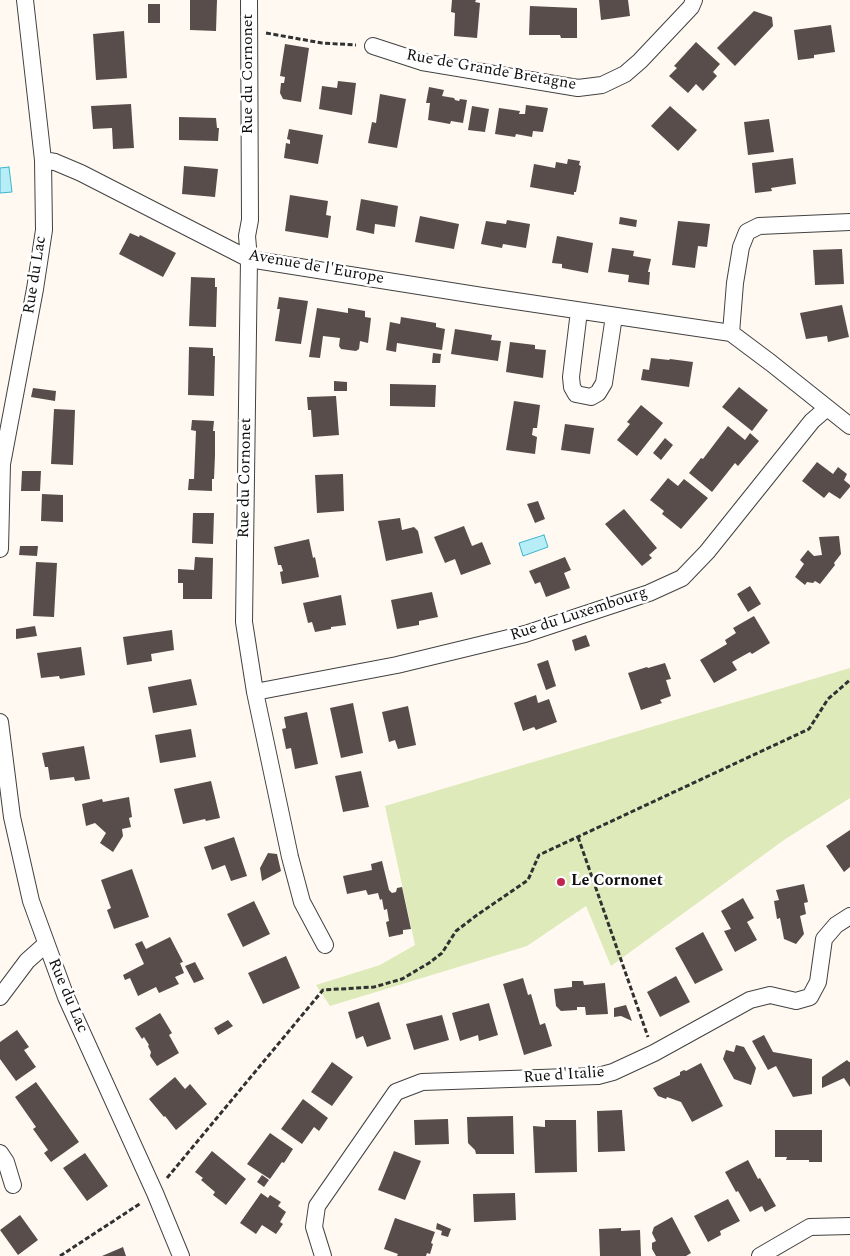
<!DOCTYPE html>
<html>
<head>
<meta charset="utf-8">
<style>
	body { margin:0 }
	canvas { display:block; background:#fff9f1 }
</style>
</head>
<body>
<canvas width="850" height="1256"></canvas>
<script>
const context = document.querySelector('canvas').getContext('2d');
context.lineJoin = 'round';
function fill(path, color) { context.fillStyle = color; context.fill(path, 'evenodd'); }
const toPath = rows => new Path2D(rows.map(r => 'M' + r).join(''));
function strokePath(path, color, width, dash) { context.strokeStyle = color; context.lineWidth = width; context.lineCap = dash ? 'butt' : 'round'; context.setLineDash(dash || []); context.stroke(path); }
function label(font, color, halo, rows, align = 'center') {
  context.font = font + ' Spectral,serif'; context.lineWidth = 5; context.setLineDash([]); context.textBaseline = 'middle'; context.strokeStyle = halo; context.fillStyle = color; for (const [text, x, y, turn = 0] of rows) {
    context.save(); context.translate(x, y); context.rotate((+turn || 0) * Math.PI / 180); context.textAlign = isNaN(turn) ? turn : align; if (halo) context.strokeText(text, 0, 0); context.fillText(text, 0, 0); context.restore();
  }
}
fill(toPath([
	[850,668,850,798,784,840,611,966,586,906,527,946,330,1006,316,985,380,965,415,945,385,806]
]), '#deeaba');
const water = toPath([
	[9,167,12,192,0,193,0,168,9,167],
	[544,535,548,547,523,556,519,543,544,535]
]);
fill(water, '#b6edf7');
strokePath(water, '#3cb5cf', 1);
fill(toPath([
	[190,0,217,0,216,31,190,30],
	[452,0,476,0,475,2,480,3,477,38,454,36,455,13,451,12],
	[599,0,628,0,630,16,601,20],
	[148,4,160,4,160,23,148,23],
	[530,6,577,8,577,38,561,38,560,35,529,35],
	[754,11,772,17,773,26,735,66,717,48],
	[831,25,835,52,814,55,814,58,798,60,794,30],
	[124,31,127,78,96,80,93,34],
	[696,42,720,64,713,72,717,76,703,91,696,84,688,93,669,76,677,68,674,66],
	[285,44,309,48,301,102,283,99,280,93,281,83,284,83,285,77,280,76],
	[338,81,356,83,352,115,319,109,322,86,337,88],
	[429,87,444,90,442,96,454,98,455,100,459,101,460,99,467,100,463,123,451,121,450,124,428,120,430,103,426,103],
	[380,94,406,99,397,148,368,143,372,122,376,123],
	[131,104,134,148,113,149,112,128,93,129,91,106],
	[526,105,548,108,543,132,533,131,532,137,516,134,515,137,495,134,499,108,520,111,519,114,525,114],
	[472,106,489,109,485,132,468,130],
	[670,106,697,130,678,151,651,126],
	[179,117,216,118,217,128,219,128,218,141,179,140],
	[769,119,774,152,748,155,744,122],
	[289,129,323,135,318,164,284,158,286,143,290,144,290,140,287,139],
	[793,158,796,184,771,188,772,191,755,193,752,163],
	[568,159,580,161,579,165,581,166,576,192,574,192,574,195,530,187,534,164,555,168,556,162,567,164],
	[184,166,218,169,215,197,182,194],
	[290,195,328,201,326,215,331,216,328,238,285,231],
	[361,199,398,206,395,227,375,224,374,234,356,230],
	[420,216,459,224,454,249,415,242],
	[620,217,637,220,636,227,619,224],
	[507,220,530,224,526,248,503,244,502,248,481,244,486,221,506,224],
	[678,221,710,224,707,247,698,246,695,268,672,265],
	[130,233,139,237,140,235,176,253,163,277,119,254],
	[557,236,593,243,588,273,562,268,562,264,552,263],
	[612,248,634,251,633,256,651,259,648,272,650,272,649,285,628,282,629,275,608,272],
	[842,249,844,284,815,285,813,250],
	[191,277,215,278,215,287,217,287,216,327,189,326],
	[279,297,308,301,301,344,275,341,280,309,277,309],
	[842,305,849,337,828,342,827,336,806,339,800,313],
	[317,308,348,313,348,308,365,311,365,317,371,318,368,343,360,341,359,349,356,351,341,349,339,346,340,338,323,336,320,358,309,357],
	[401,317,436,323,436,327,445,329,442,350,397,343,396,352,386,350,390,322,400,324],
	[455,329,492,335,491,340,501,341,498,361,451,354],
	[510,342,535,345,535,349,546,350,543,378,506,372],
	[189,347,213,348,213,356,215,356,214,396,188,395],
	[433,353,441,354,440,363,432,363],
	[651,358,669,360,670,359,693,362,689,387,641,380,643,369,649,370],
	[334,381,347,382,347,391,334,391],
	[390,384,436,385,435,407,390,406],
	[739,387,768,410,752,431,722,407],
	[33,388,56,391,55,401,31,397],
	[336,396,339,435,313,437,311,410,308,410,307,397],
	[514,401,540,405,537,428,533,428,532,435,537,437,535,454,506,450],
	[641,405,663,423,637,456,617,440,630,424,627,422],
	[54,409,75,410,73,465,51,464],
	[192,420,214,421,213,431,215,431,215,455,214,479,212,479,212,491,188,490,189,479,194,479,196,431,191,430],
	[565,424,594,428,590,454,561,450],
	[728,426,745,440,750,433,759,441,738,466,735,463,712,492,689,473,701,458,703,459],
	[665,438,673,445,661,460,653,453],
	[817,462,833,474,838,467,847,474,844,480,850,485,850,487,840,499,829,492,824,498,802,481],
	[22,471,41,471,40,491,21,491],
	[343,474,344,511,317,513,315,475],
	[668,478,678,486,684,479,708,498,681,529,662,514,664,511,650,500],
	[42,494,63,495,63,522,41,521],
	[538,501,545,519,535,523,527,504],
	[624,509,657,548,649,555,652,558,642,566,605,524],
	[193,513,214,513,213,544,192,543],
	[400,518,402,530,414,527,418,531,423,553,386,561,378,521],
	[464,526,472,546,482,542,491,564,461,575,455,559,445,563,434,537],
	[839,536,841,554,834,563,835,565,820,584,815,581,813,583,807,582,805,585,795,577,804,564,800,560,808,550,814,556,822,555,819,537],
	[309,539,313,558,315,557,319,577,282,584,280,572,283,571,281,565,278,565,274,547],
	[20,546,38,546,37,556,19,555],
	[195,557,213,558,212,599,183,599,183,583,178,583,178,569,194,570],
	[565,557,571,570,564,573,570,588,546,597,540,582,535,584,529,571],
	[36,562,57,563,54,617,33,616],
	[750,586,761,604,748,612,737,594],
	[432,592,438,617,419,621,419,625,397,629,391,600],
	[341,595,346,625,331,627,331,629,315,632,312,622,308,623,303,603],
	[754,616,770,643,752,654,750,652,732,662,737,670,714,683,700,660,727,644,725,640,736,633,733,628],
	[35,626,37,636,16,639,16,629],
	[172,630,174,650,151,654,152,661,127,665,123,637],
	[586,635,590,646,575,651,572,640],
	[81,647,85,675,60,679,59,676,41,678,37,653],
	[548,660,556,686,546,690,537,664],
	[665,663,671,679,666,680,671,696,660,700,662,703,641,710,628,673,647,667,648,668],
	[191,679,197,705,153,713,148,687],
	[536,695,538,703,549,699,557,722,536,730,534,727,523,731,514,703],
	[353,703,363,753,341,758,330,708],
	[408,706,416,745,398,749,395,740,389,742,382,712],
	[307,712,318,764,295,769,291,748,286,749,282,729,286,728,284,717],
	[191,729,196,757,160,763,155,735],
	[84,746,90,779,75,781,74,777,50,780,48,767,45,767,42,753],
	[361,771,369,807,343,812,335,776],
	[211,781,220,818,206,821,205,819,183,824,174,789],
	[129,797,132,817,129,818,131,827,122,829,123,836,113,852,100,843,106,833,95,823,86,826,82,804,102,799,103,802],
	[850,830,850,867,844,872,826,846],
	[234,837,247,876,231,881,225,865,212,870,204,847],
	[268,853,277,854,281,871,262,881,260,868],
	[382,861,389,890,392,893,396,892,397,888,402,887,411,929,403,930,403,934,389,937,386,922,389,921,387,909,384,910,382,899,380,900,378,893,368,895,366,890,347,894,343,876,372,870,371,864],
	[132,869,149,917,114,929,107,910,111,908,101,880],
	[804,884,808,902,804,903,806,914,800,916,804,934,796,944,784,939,780,918,777,919,774,901,779,900,776,890],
	[743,898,754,918,747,922,757,940,735,952,724,931,731,929,721,911],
	[254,901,270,934,243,947,227,914],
	[703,932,723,970,695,984,675,948],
	[170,937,183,962,180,963,184,973,175,977,179,984,159,993,156,987,138,996,130,978,125,980,123,975,144,964,135,944,142,941,146,949],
	[286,956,300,988,263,1004,248,973],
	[195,962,204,979,194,983,185,966],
	[676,976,690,1002,660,1017,647,992],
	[523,978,528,995,531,994,540,1025,545,1023,552,1046,524,1055,503,984],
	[572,981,583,981,584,985,605,983,608,1014,586,1015,585,1007,577,1007,577,1010,561,1011,556,1006,554,989,572,987],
	[379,1002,391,1039,367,1047,363,1036,356,1039,348,1012],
	[489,1003,498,1035,479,1041,478,1035,460,1041,452,1013],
	[626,1005,632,1021,621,1016,614,1017,614,1008],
	[160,1013,172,1033,169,1035,179,1053,157,1066,150,1056,151,1052,148,1046,149,1045,144,1037,142,1039,135,1028],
	[442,1015,449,1040,414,1050,406,1024],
	[228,1020,233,1026,218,1035,214,1028],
	[17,1030,29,1047,24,1050,36,1067,16,1081,0,1059,0,1042],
	[764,1035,773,1052,812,1059,812,1094,793,1097,776,1066,768,1070,752,1041],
	[736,1045,744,1047,756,1068,751,1085,734,1079,723,1059,726,1050,734,1052],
	[847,1060,849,1062,850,1062,850,1087,844,1078,822,1088,822,1077],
	[332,1062,353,1077,332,1106,311,1092],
	[701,1063,723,1106,692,1122,681,1102,667,1097,666,1099,658,1096,653,1088,680,1075,680,1072,684,1070,686,1071],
	[175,1077,185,1089,190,1084,207,1104,176,1130,165,1116,164,1117,149,1099],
	[36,1082,79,1142,51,1162,44,1153,48,1150,33,1129,36,1127,15,1097],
	[303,1099,328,1118,319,1131,314,1127,302,1144,281,1129],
	[622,1110,625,1151,598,1152,597,1111],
	[513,1116,514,1154,476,1154,475,1150,468,1143,467,1117],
	[448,1119,449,1144,415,1145,414,1120],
	[545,1120,576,1120,577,1172,535,1173,533,1126,545,1127],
	[775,1130,822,1130,822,1162,809,1162,809,1160,786,1160,787,1157,775,1157],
	[270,1133,293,1149,284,1163,282,1162,270,1179,247,1164],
	[212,1151,246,1179,226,1205,213,1195,215,1192,201,1180,203,1178,195,1172],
	[394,1151,421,1161,405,1200,378,1190],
	[85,1153,108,1186,87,1201,63,1168],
	[748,1160,758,1179,760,1178,776,1206,765,1212,762,1206,750,1212,738,1191,736,1192,725,1172],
	[262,1175,269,1180,264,1187,257,1182],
	[261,1193,268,1198,270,1195,281,1202,278,1206,286,1212,280,1222,283,1224,276,1234,262,1225,256,1234,240,1223],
	[515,1193,516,1220,474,1222,473,1194],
	[728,1199,740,1221,720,1231,721,1235,708,1242,694,1216],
	[20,1215,38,1240,18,1255,0,1230],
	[672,1217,691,1253,686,1256,656,1256,652,1249,652,1243,656,1241,652,1233,654,1227],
	[395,1218,435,1232,431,1243,433,1244,430,1254,427,1253,426,1256,397,1256,398,1254,384,1249],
	[437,1223,451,1229,448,1237,441,1235,442,1231,436,1229],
	[621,1228,621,1231,640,1230,641,1256,600,1256,599,1229],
	[123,1247,126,1256,102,1256]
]), '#584d4b');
const minor = toPath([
	[249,0,250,220,247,236,249,259,244,622,255,692,290,857,302,902,325,945],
	[373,46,422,62,578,88,602,85,625,74,640,61,691,7,694,0],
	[43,160,55,162,81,173,249,259,482,296,731,333,771,363,850,426],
	[579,311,571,377,572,387,576,394,591,397,598,393,604,383,614,316],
	[731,333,735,283,741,247,747,232,759,226,850,222],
	[0,549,2,464,35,289,44,230,43,160,25,0],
	[255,692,397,665,525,634,649,593,682,578,707,552,812,421,827,408],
	[0,722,12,817,31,901,66,997,155,1193,181,1256],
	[0,997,27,961,46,944],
	[0,1153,6,1162,13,1185],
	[323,1256,314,1227,317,1206,396,1092,422,1082,598,1076,613,1072,654,1053,750,1000,770,995,796,1001,810,997,818,982,824,939,836,925,850,916],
	[760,1256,810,1227,850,1226]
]);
strokePath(minor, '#424242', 18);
strokePath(toPath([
	[266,33,322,43,356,45],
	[578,837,648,1037],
	[167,1178,323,990,374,987,402,979,429,963,442,953,456,931,477,915,528,880,539,855,809,729,828,699,850,680],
	[60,1256,141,1203]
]), '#313131', 3, [5, 2.5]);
strokePath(minor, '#fff', 16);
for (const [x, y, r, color] of [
	[561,882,5,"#c12550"]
]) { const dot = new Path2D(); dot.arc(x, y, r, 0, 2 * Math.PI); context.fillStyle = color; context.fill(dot); strokePath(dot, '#fff', 2); }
label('16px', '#0f0f0f', '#fff', [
	["Rue de Grande Bretagne",491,71,10],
	["Rue du Cornonet",249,74,-90],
	["Avenue de l'Europe",316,268,10],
	["Rue du Lac",36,275,-81],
	["Rue du Cornonet",246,478,-89],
	["Rue du Luxembourg",579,615,-18],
	["Rue du Lac",67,996,67],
	["Rue d'Italie",564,1076,-4]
]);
label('bold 16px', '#0f0f0f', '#fff', [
	["Le Cornonet",571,882]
], 'left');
</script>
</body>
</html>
